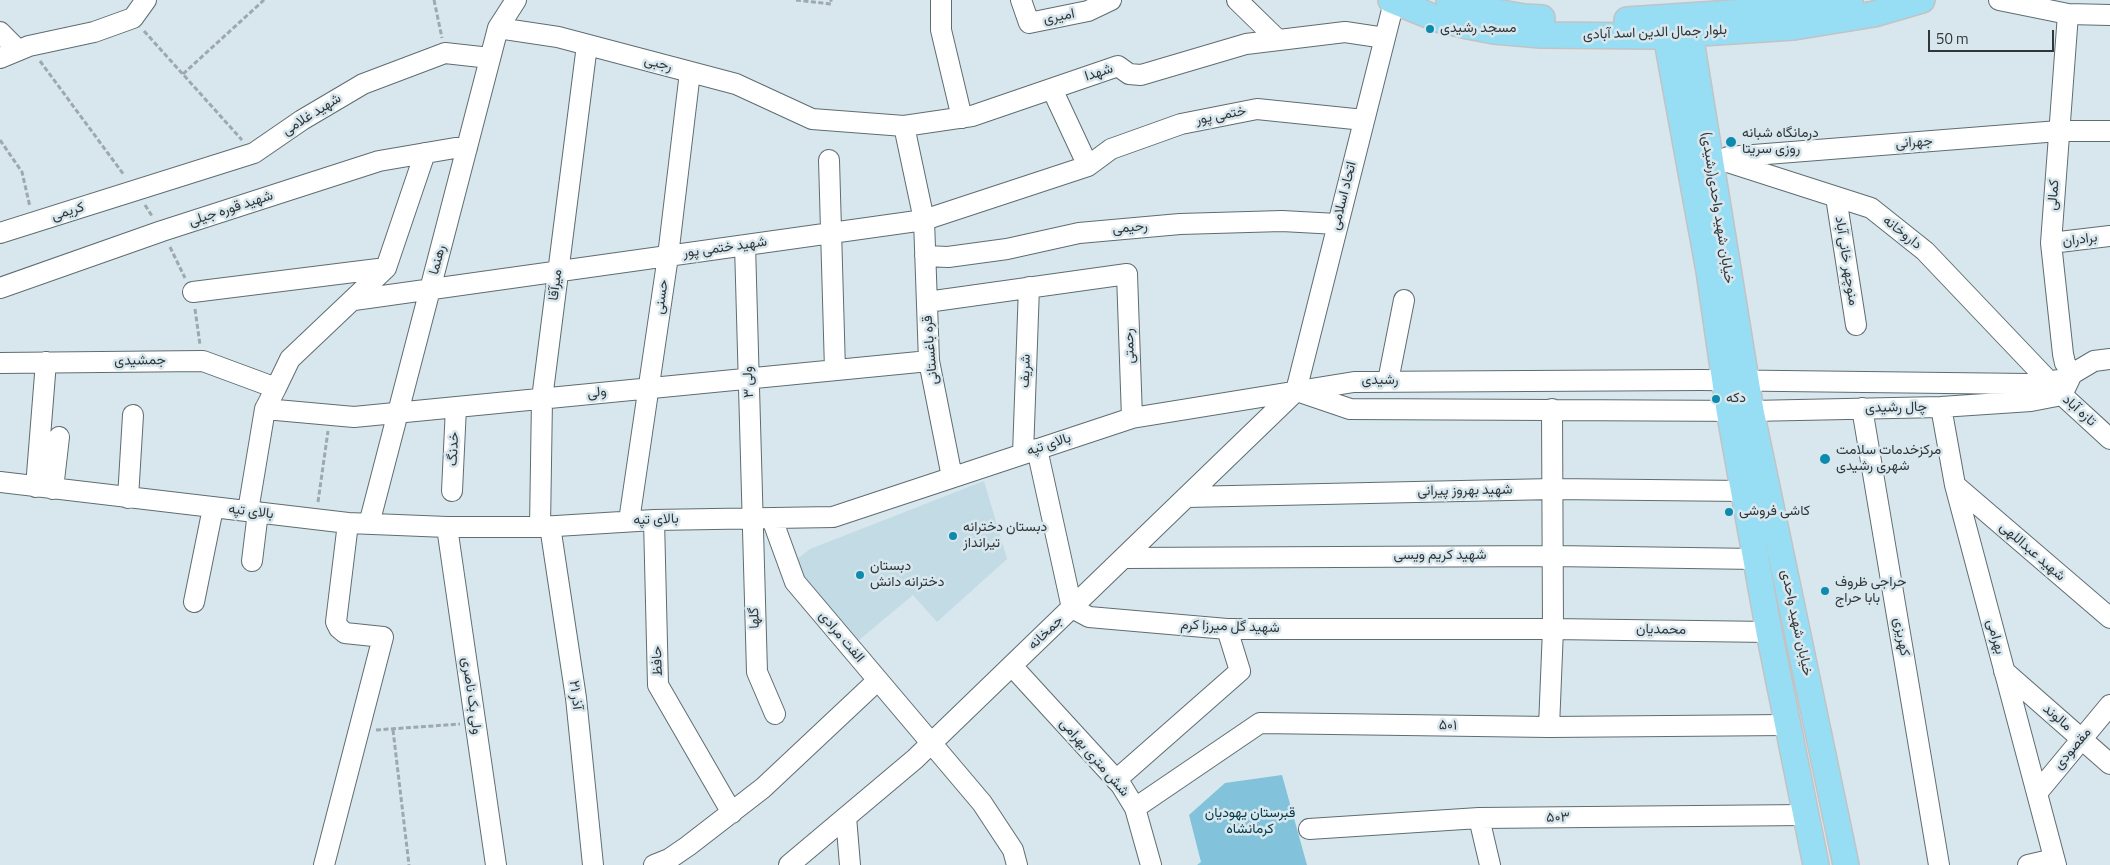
<!DOCTYPE html>
<html>
<head>
<meta charset="utf-8">
<style>
	body { margin:0 }
	#map { position:relative; width:2110px; height:865px; overflow:hidden; background:#d7e7ed; font-family:"Titillium Web",sans-serif }
	canvas { display:block }
	.scale { position:absolute; left:1928px; top:30px; width:126px; height:22px; box-sizing:border-box; border:2px solid #303639; border-top:0; padding-left:6px; font-size:15px; line-height:18px; white-space:nowrap; color:#303639; -webkit-text-stroke:4px #d7e7ed; paint-order:stroke }
</style>
</head>
<body>
<div id="map">
<canvas width="2110" height="865"></canvas>
<div class="scale">50 m</div>
</div>
<script>
const context = document.querySelector('canvas').getContext('2d');
context.lineJoin = 'round';
function fill(path, color) { context.fillStyle = color; context.fill(path, 'evenodd'); }
const toPath = rows => new Path2D(rows.map(r => 'M' + r).join(''));
function strokePath(path, color, width, dash) { context.strokeStyle = color; context.lineWidth = width; context.lineCap = dash ? 'butt' : 'round'; context.setLineDash(dash || []); context.stroke(path); }
function label(font, color, halo, rows, align = 'center') {
  context.font = font + ' "Titillium Web",Vazirmatn,sans-serif'; context.lineWidth = 5; context.setLineDash([]); context.textBaseline = 'middle'; context.strokeStyle = halo; context.fillStyle = color; for (const [text, x, y, turn = 0] of rows) {
    context.save(); context.translate(x, y); context.rotate((+turn || 0) * Math.PI / 180); context.textAlign = isNaN(turn) ? turn : align; if (halo) context.strokeText(text, 0, 0); context.fillText(text, 0, 0); context.restore();
  }
}
fill(toPath([
	[984,481,1007,559,937,622,913,595,853,645,792,563,810,549]
]), '#c3dbe4');
fill(toPath([
	[1282,775,1307,865,1197,865,1201,862,1189,815,1225,783]
]), '#82c3db');
const minor = toPath([
	[941,0,941,30,962,118],
	[1021,0,1029,23,1088,11,1111,0],
	[1237,0,1278,40],
	[1999,0,2068,14,2110,15],
	[2068,14,2051,243,2063,354,2065,363,2072,374],
	[498,28,558,37,736,84,812,119,904,126,972,116,1118,66,1129,74,1141,75,1246,44,1345,32,1385,38],
	[0,32,18,50],
	[0,58,29,46,94,32,133,18,146,0],
	[1052,89,1088,166],
	[904,126,924,220,929,361,952,477],
	[1709,156,1871,208,1925,251,2062,395,2110,439],
	[1728,157,2059,131,2110,131],
	[829,160,835,370],
	[1836,197,1856,325],
	[0,233,254,153,302,120,363,84,445,53,490,58],
	[2051,243,2110,236],
	[745,245,757,672,775,714],
	[925,256,948,257,1007,249,1079,233,1180,224,1282,221,1337,224],
	[0,288,162,231,379,161,455,148,467,148],
	[193,292,386,268],
	[354,300,924,220,1088,166,1111,149,1181,124,1257,109,1364,120],
	[927,302,1127,274,1132,418],
	[0,363,203,361,276,388],
	[1388,381,1404,300],
	[1296,391,1394,2],
	[1300,392,1350,409,1751,411,1941,407,2031,401,2062,395,2072,374,2094,361,2110,359],
	[1941,407,1955,485,2056,865],
	[1862,408,1939,865],
	[265,409,354,417,929,361],
	[1037,449,1072,608,1089,617,1227,629,1553,629,1769,632],
	[1023,454,1029,287],
	[0,482,348,523,447,527,540,527,654,520,833,517,1132,418,1354,382,1701,380,2028,384,2068,379],
	[1955,485,2110,618],
	[36,487,46,362],
	[53,489,59,437],
	[452,491,456,407],
	[1186,497,1553,489,1744,491],
	[128,498,133,415],
	[248,511,265,409,276,388,290,359,386,268,425,153],
	[772,519,795,582,982,803,1013,850,1017,865],
	[654,520,658,685,732,813],
	[629,521,668,256,690,72],
	[369,524,498,28,516,0],
	[550,526,576,698,593,865],
	[447,527,496,865],
	[540,527,542,399,587,45],
	[1123,558,1553,556,1756,559],
	[252,561,258,512],
	[194,602,213,508],
	[1012,666,1121,785,1135,808,1151,865],
	[2004,671,2110,764],
	[1549,727,1553,629,1552,409],
	[1116,780,1240,671,1227,629],
	[2037,793,2110,705],
	[1135,808,1260,723,1549,727,1787,725],
	[846,817,850,865],
	[1479,818,1490,865],
	[1309,829,1479,818,1806,815],
	[324,865,383,637,345,633,339,628,336,622,348,523],
	[654,865,669,859,688,846,763,788,877,681],
	[789,865,915,759,1296,391],
	[2028,865,2054,859]
]);
const major = toPath([
	[1391,0,1438,19,1468,26,1494,31,1541,35,1655,36,1794,27,1874,14,1922,0],
	[1449,0,1484,10,1524,17,1542,18],
	[1627,20,1806,8,1850,0],
	[1690,34,1751,411,1846,865],
	[1666,35,1709,271,1729,410,1769,632,1816,865]
]);
strokePath(minor, '#5f6d72', 22);
strokePath(major, '#c1c3c4', 28);
strokePath(toPath([
	[434,0,442,38],
	[796,0,831,4,831,0],
	[144,31,242,140],
	[40,61,124,175],
	[183,74,264,0],
	[0,140,22,172,30,207],
	[145,205,152,216],
	[170,247,185,278],
	[195,309,200,345],
	[318,502,328,431],
	[376,730,460,724],
	[393,730,409,865]
]), '#9ca9ae', 3, [5, 2.5]);
strokePath(minor, '#fff', 20);
strokePath(major, '#97def5', 25);
for (const [x, y, r, color] of [
	[1430,29,5,"#0c8bac"],
	[1731,142,6,"#0c8bac"],
	[1716,399,5,"#0c8bac"],
	[1825,459,6,"#0c8bac"],
	[1729,512,5,"#0c8bac"],
	[953,536,5,"#0c8bac"],
	[860,575,5,"#0c8bac"],
	[1825,591,5,"#0c8bac"]
]) { const dot = new Path2D(); dot.arc(x, y, r, 0, 2 * Math.PI); context.fillStyle = color; context.fill(dot); strokePath(dot, '#d7e7ed', 2); }
label('14px', '#303639', '#d7e7ed', [
	["امیری",1059,17,-11],
	["بلوار جمال الدین اسد آبادی",1655,33,-2],
	["رجبی",658,64,15],
	["شهدا",1099,73,-18],
	["شهید غلامی",312,115,-32],
	["ختمی پور",1221,116,-11],
	["جهرانی",1914,143,-4],
	["کمالی",2054,195,-86],
	["اتحاد اسلامی",1344,196,-76],
	["خیابان شهید واحدی(رشیدی)",1717,208,81],
	["شهید قوره جیلی",231,209,-18],
	["کریمی",68,212,-17],
	["رحیمی",1130,228,-5],
	["داروخانه",1902,233,38],
	["برادران",2080,240,-7],
	["شهید ختمی پور",725,248,-8],
	["رهنما",438,260,-75],
	["منوچهر خانی آباد",1846,261,81],
	["میرآقا",556,285,-83],
	["حسنی",662,297,-82],
	["رحمتی",1130,346,-92],
	["قره باغستانی",931,350,-95],
	["جمشیدی",140,361,-1],
	["شریف",1026,371,-88],
	["رشیدی",1380,381],
	["ولی ۳",749,382,-92],
	["ولی",597,393,-6],
	["چال رشیدی",1896,408,-1],
	["تازه آباد",2079,411,42],
	["بالای تپه",1049,445,-18],
	["خدنگ",454,449,-87],
	["شهید بهروز پیرانی",1465,491,-1],
	["بالای تپه",251,512,7],
	["بالای تپه",656,520,-2],
	["شهید عبداللهی",2032,552,41],
	["شهید کریم ویسی",1440,556],
	["گلها",755,618,-92],
	["خیابان شهید واحدی",1796,623,78],
	["شهید گل میرزا کرم",1230,627,2],
	["محمدیان",1661,630,1],
	["جمخانه",1046,633,-44],
	["الفت مرادی",841,637,50],
	["کهریزی",1901,637,80],
	["بهرامی",1995,637,75],
	["حافظ",658,661,-92],
	["۲۱ آذر",575,695,83],
	["ولی بک ناصری",471,696,82],
	["مالوند",2057,718,41],
	["۵۰۱",1448,726,1],
	["مقصودی",2073,749,-50],
	["شش متری بهرامی",1094,758,49],
	["۵۰۳",1558,818,-1]
]);
label('14px', '#303639', '#d7e7ed', [
	["مسجد رشیدی",1440,29],
	["درمانگاه شبانه",1742,134],
	["روزی سریتا",1742,150],
	["دکه",1726,399],
	["مرکزخدمات سلامت",1836,451],
	["شهری رشیدی",1836,467],
	["کاشی فروشی",1739,512],
	["دبستان دخترانه",963,528],
	["تیرانداز",963,544],
	["دبستان",870,567],
	["دخترانه دانش",870,583],
	["حراجی ظروف",1835,583],
	["بابا حراج",1835,599]
], 'left');
label('14px', '#023948', '#d7e7ed', [
	["قبرستان یهودیان",1250,814],
	["کرمانشاه",1250,830]
]);
</script>
</body>
</html>
